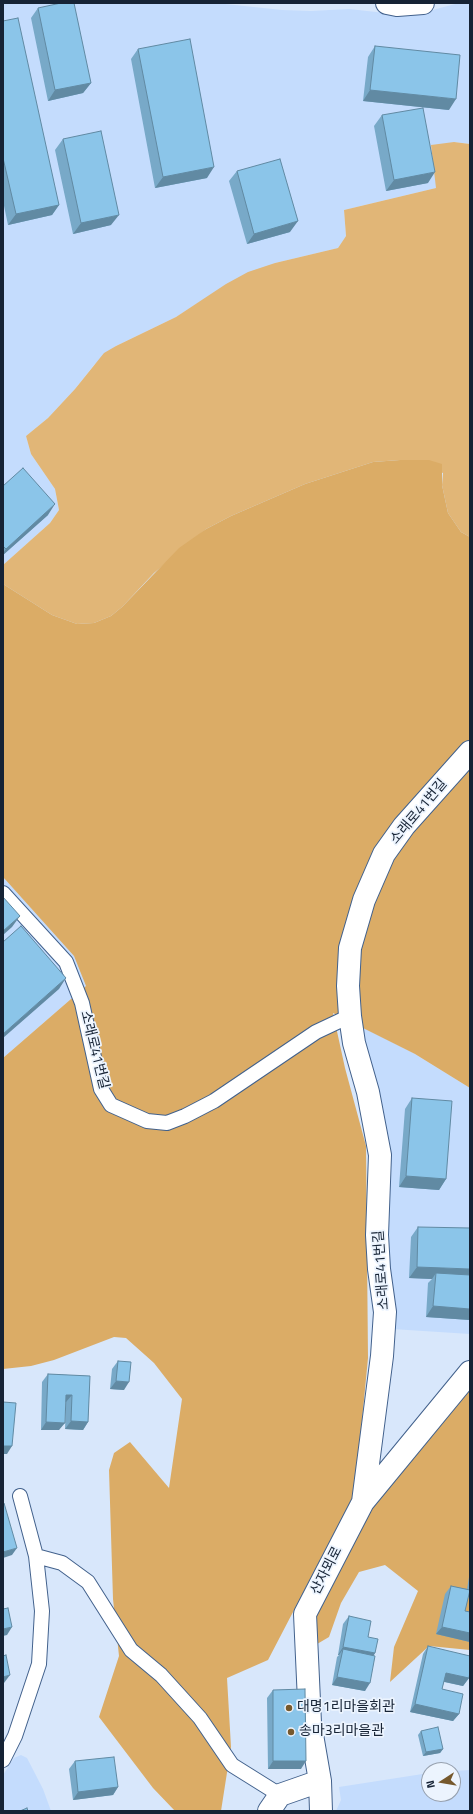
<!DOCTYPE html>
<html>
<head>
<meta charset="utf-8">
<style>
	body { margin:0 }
	#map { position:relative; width:473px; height:1814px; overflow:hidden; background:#d8e7fb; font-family:"Titillium Web",sans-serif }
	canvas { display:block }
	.frame { position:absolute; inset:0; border:4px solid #162335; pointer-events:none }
	.north { position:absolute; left:421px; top:1762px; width:40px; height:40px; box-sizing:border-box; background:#ecf4fe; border:1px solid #96a0ae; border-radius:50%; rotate:258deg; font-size:11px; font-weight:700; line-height:16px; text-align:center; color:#162335 }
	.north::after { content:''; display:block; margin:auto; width:14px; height:18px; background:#76592d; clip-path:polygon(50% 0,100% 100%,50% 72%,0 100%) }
</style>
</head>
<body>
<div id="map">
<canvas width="473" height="1814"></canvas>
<div class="frame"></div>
<div class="north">N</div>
</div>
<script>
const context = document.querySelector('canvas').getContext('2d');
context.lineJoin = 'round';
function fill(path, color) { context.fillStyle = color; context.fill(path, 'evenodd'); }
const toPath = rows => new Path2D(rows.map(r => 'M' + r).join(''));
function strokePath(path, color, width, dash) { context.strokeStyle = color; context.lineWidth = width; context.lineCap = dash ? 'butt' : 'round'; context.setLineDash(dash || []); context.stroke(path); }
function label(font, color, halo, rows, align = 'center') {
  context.font = font + ' "Titillium Web","Noto Sans KR",sans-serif'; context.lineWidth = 3.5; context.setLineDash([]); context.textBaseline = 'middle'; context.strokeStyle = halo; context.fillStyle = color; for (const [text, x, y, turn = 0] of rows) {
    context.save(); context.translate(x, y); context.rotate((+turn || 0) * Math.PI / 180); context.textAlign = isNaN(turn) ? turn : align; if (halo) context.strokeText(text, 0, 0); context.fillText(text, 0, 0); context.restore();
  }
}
fill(toPath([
	[3,3,216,3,282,10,311,11,349,9,394,14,421,13,459,3,470,3,470,144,454,142,436,188,344,210,346,236,338,248,275,263,198,303,176,317,116,346,94,365,75,389,48,418,26,436,31,454,55,489,59,510,50,523,3,565],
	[3,877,74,956,86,986,3,1058],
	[357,1024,415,1054,470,1088,470,1334,392,1329],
	[21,1755,27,1758,43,1789,51,1811,3,1811,3,1775,14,1758],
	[470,1770,470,1811,336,1811,341,1800,339,1787,429,1773,429,1794,453,1794,453,1771]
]), '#c4dcfd');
fill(toPath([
	[454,142,470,144,470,537,461,532,448,513,442,485,443,473,400,460,373,462,305,484,231,516,206,529,154,573,122,607,111,616,94,623,77,624,52,615,3,584,3,565,50,523,59,510,55,489,31,454,26,436,48,418,75,389,104,353,116,346,176,317,226,284,248,272,275,263,338,248,346,236,344,210,436,188,431,145]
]), '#e1b677');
fill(toPath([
	[400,460,429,460,442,464,442,485,448,513,461,532,470,537,470,1088,415,1054,333,1013,345,1068,366,1146,368,1358,355,1493,268,1660,227,1678,231,1747,221,1811,175,1811,153,1788,99,1717,119,1656,113,1599,109,1470,114,1453,130,1442,169,1488,182,1399,154,1363,126,1338,114,1337,54,1360,31,1366,3,1369,3,1058,86,986,74,956,3,877,3,584,52,615,77,624,94,623,111,616,122,607,179,548,206,529,231,516,305,484,373,462],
	[470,1383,470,1650,429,1646,390,1682,394,1647,418,1591,385,1565,359,1572,341,1603,329,1637,312,1647,312,1620,365,1517]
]), '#dbac66');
const lane = toPath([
	[3,893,66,962,82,1003,101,1089,111,1105,147,1121,167,1123,185,1116,214,1101,316,1032,350,1016],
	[20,1496,36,1556],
	[3,1760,15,1736,39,1664,42,1611,36,1556,62,1563,88,1582,131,1650,161,1675,200,1718,232,1765,280,1795]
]);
const street = toPath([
	[387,3,397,5,423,3],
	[363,1502,382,1356,385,1312,379,1269,377,1235,380,1155,368,1092,354,1043,350,1016,348,986,350,948,364,900,384,854,404,826,470,752],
	[269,1811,280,1795,320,1781],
	[321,1811,320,1781,310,1723,305,1614,363,1502,470,1372]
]);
strokePath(lane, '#42618c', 16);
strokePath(street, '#42618c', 24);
strokePath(lane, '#fff', 14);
strokePath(street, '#fff', 22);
fill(toPath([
	[38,8,91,83,83,93,48,101,31,18],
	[3,21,59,205,52,215,8,225,3,201],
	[375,46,449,110,363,101,368,57],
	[138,49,207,178,155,188,131,59],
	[382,115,428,183,386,191,374,126],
	[63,139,111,225,73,234,55,150],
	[237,171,290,232,247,244,229,181],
	[3,486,48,515,3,555],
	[412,1098,446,1179,439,1190,399,1187,405,1109],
	[418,1227,470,1320,426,1317,428,1283,432,1279,409,1278,411,1237],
	[118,1361,124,1390,110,1389,112,1369],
	[48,1374,90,1376,88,1422,83,1430,65,1429,66,1402,65,1402,59,1430,41,1430,42,1382],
	[470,1576,470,1591,469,1591,465,1611,470,1612,470,1642,436,1634,445,1594,451,1586,467,1589,469,1577],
	[349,1616,368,1637,375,1653,374,1655,365,1691,332,1685,337,1657,339,1655,338,1655,343,1624],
	[428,1646,469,1678,463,1686,444,1682,442,1689,459,1714,453,1721,410,1712,423,1654],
	[273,1690,301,1769,268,1769,267,1698],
	[421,1731,443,1749,440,1753,423,1756,418,1735],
	[75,1761,118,1787,113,1795,73,1800,69,1769]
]), '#78a9c8');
fill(toPath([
	[91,83,83,93,48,101,55,90],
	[370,90,456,99,449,110,363,101],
	[214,167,207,178,155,188,163,177],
	[435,172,428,183,386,191,394,180],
	[59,205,52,215,8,225,16,214],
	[119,215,111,225,73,234,81,223],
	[298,221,290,232,247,244,254,234],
	[55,504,48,515,3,555,3,553,6,549],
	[20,916,12,927,3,935,3,931],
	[66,978,59,989,3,1038,3,1034],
	[406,1176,446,1179,439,1190,399,1187],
	[417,1267,470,1269,470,1280,436,1273,432,1279,409,1278],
	[433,1306,470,1309,470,1320,426,1317],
	[116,1381,129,1382,124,1390,110,1389],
	[66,1395,72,1395,66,1402,60,1402],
	[71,1421,88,1422,83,1430,65,1429],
	[46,1422,65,1423,59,1430,41,1430],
	[3,1446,12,1446,7,1454,3,1454],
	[17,1548,12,1555,3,1558,3,1552],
	[12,1627,7,1635,3,1636,3,1629],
	[442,1627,470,1633,470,1642,436,1634],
	[343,1647,375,1653,370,1661,343,1649,339,1655,338,1655],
	[446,1673,469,1678,463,1686,441,1681],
	[10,1675,4,1683,3,1683,3,1677],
	[337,1677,370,1683,365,1691,332,1685],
	[415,1704,459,1714,453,1721,410,1712],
	[443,1749,440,1753,423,1756,426,1752],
	[273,1761,306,1761,301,1769,268,1769],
	[118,1787,113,1795,73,1800,78,1792]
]), '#618aa3');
const building = toPath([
	[61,3,74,3,91,83,55,90,38,8,61,3],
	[18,18,59,205,16,214,3,158,3,21,18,18],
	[190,39,214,167,163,177,138,49,190,39],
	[375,46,460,55,456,99,370,90,375,46],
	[423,108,435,172,394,180,382,115,423,108],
	[101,131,119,215,81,223,63,139,101,131],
	[280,159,298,221,254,234,237,171,280,159],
	[23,468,55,504,6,549,3,546,3,486,23,468],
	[3,897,20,916,3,931,3,897],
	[21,926,66,978,3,1034,3,942,21,926],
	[412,1098,452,1101,446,1179,406,1176,412,1098],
	[418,1227,470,1228,470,1269,417,1267,418,1227],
	[436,1273,470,1275,470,1309,433,1306,436,1273],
	[118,1361,131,1362,129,1382,116,1381,118,1361],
	[48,1374,90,1376,88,1422,71,1421,72,1395,66,1395,65,1423,46,1422,48,1374],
	[3,1402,16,1403,12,1446,3,1446,3,1402],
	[3,1503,4,1503,17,1548,3,1552,3,1503],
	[451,1586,470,1590,465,1611,470,1612,470,1633,442,1627,451,1586],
	[8,1608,12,1627,3,1629,3,1609,8,1608],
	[349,1616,371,1621,368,1637,378,1639,375,1653,343,1647,349,1616],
	[428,1646,470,1656,470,1672,469,1678,446,1673,442,1689,463,1694,459,1714,415,1704,428,1646],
	[343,1649,375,1656,370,1683,337,1677,343,1649],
	[6,1655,10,1675,3,1677,3,1656,6,1655],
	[305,1689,306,1761,273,1761,273,1690,305,1689],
	[438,1727,443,1749,426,1752,421,1731,438,1727],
	[114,1757,118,1787,78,1792,75,1761,114,1757],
	[27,1808,28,1811,20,1811,27,1808]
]);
fill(building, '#8bc5e9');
strokePath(building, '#618aa3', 1);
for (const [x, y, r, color] of [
	[289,1708,4,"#76592d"],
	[291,1732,4,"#76592d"]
]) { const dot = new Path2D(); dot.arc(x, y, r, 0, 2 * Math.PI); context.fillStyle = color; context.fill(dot); strokePath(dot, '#ecf4fe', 1.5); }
label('14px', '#162335', '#ecf4fe', [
	["소래로41번길",419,812,-50],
	["소래로41번길",94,1050,76],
	["소래로41번길",382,1270,-94],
	["산자뫼로",327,1571,-63]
]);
label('14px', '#162335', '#ecf4fe', [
	["대명1리마을회관",297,1708],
	["송마3리마을관",299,1732]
], 'left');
</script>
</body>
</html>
